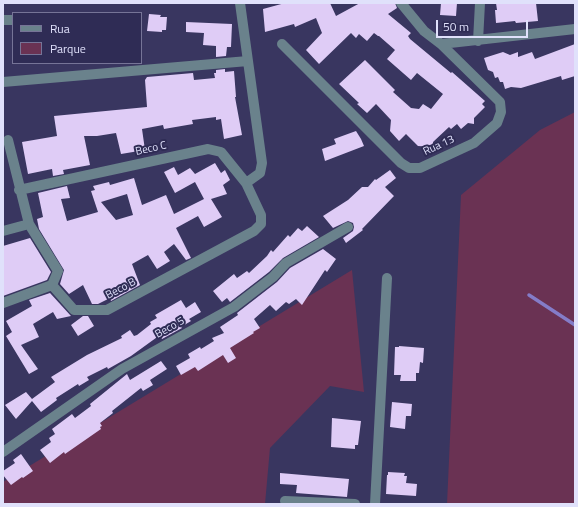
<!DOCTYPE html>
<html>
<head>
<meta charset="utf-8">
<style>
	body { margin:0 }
	#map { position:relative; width:578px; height:507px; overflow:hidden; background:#393660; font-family:"Titillium Web",sans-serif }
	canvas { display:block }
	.frame { position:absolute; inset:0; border:4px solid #e0e1fb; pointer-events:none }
	.legend { position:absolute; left:12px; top:12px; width:130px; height:52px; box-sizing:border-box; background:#2f2c55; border:1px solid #767497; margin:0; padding:5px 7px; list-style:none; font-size:12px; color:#e0e1fb }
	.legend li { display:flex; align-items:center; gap:8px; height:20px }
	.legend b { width:20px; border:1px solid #767497 }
	.scale { position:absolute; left:436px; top:20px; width:92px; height:18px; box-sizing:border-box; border:2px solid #e0e1fb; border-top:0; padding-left:5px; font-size:12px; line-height:14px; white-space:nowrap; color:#e0e1fb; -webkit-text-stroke:3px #2f2c55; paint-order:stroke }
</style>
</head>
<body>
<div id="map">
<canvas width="578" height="507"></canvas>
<div class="frame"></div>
<ul class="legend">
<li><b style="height:5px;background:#6a828c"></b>Rua</li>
<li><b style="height:11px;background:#6a3253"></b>Parque</li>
</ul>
<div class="scale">50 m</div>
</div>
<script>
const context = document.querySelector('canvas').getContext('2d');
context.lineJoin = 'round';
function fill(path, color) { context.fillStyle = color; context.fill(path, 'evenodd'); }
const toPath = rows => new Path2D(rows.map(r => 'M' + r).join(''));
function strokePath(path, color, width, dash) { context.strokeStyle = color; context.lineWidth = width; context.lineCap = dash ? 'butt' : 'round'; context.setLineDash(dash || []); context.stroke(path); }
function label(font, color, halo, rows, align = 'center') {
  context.font = font + ' "Titillium Web",sans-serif'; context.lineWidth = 4; context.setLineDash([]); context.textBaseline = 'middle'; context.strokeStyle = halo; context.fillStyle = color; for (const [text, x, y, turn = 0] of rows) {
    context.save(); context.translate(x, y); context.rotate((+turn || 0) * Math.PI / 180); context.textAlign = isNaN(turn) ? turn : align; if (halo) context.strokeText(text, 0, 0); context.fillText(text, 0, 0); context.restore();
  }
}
fill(toPath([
	[575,112,575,504,447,504,461,195,540,130],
	[352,270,364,392,330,386,270,448,265,504,3,504,3,482]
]), '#6a3253');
strokePath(toPath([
	[529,295,575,325]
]), '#847cc8', 3.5);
fill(toPath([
	[285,3,330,3,336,16,360,3,395,3,397,8,388,14,411,33,408,36,410,39,451,73,452,72,485,101,482,104,485,107,474,118,474,124,468,123,461,129,457,124,451,129,449,127,433,142,433,147,418,146,406,134,399,141,390,131,391,120,376,104,367,113,357,104,359,103,339,84,365,60,395,90,393,92,411,108,419,109,423,104,431,109,443,94,417,73,411,80,387,59,395,50,379,36,378,36,374,33,367,41,359,34,356,38,351,33,319,64,306,50,322,33,316,18,295,27,294,24,265,32,263,9],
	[441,3,457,3,456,16,440,15],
	[496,3,536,3,538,21,516,23,515,21,496,23,495,10,497,10],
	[149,14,161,15,160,17,167,17,166,30,162,30,162,32,147,31],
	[186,22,232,24,231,47,227,47,226,56,216,57,216,46,203,45,204,33,186,32],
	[575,44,575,76,562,80,561,76,521,88,511,87,505,89,503,82,500,82,498,77,495,78,493,72,488,70,484,58,503,52,510,55,518,52,518,57,532,52,535,59],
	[225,69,225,72,234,71,236,97,235,97,242,135,224,139,221,119,216,120,216,117,192,120,193,124,164,129,163,125,142,129,145,150,121,154,116,133,97,136,84,136,90,165,63,170,64,174,53,176,52,169,28,174,22,142,57,136,54,116,147,107,145,80,147,77,193,73,194,80,215,78,214,73,216,73,216,70],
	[356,131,361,139,364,146,325,161,322,149,336,144,334,139],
	[215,163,221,173,225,170,230,180,223,185,227,194,211,199,222,217,204,227,198,216,176,228,191,258,186,260,174,244,164,252,170,261,157,269,148,255,132,264,140,285,111,301,110,298,98,304,92,304,83,285,69,294,60,284,64,270,39,229,37,219,43,217,38,193,67,186,70,198,61,199,67,221,98,212,91,191,95,190,93,186,109,182,110,185,134,178,142,205,166,195,174,214,204,199,195,182,175,193,164,172,174,167,178,175,190,168,195,174],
	[127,194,133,215,116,220,101,202],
	[390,170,396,178,385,187,394,196,362,229,363,230,346,243,343,238,353,231,354,227,353,223,348,221,333,228,323,216,348,200,362,187,368,187,375,179,376,180],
	[307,226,319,237,283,258,269,272,230,302,227,298,222,302,213,291,234,274,237,278,247,271,249,273,267,256,271,250,273,252,288,235,290,237,298,228,302,231],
	[30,238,51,272,47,280,3,296,3,246],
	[323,249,336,259,327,272,325,270,302,305,296,299,289,304,286,302,276,311,270,305,254,319,260,328,253,332,254,333,230,348,236,358,228,363,223,355,198,371,195,367,181,375,176,366,190,358,188,354,200,347,201,349,214,341,212,338,224,333,220,327,238,315,237,313,277,282,290,268],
	[50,293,71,316,57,319,53,312,33,324,39,337,21,345,38,369,29,374,6,336,12,332,6,321,32,306,29,300],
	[181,300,186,308,195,302,201,312,189,319,191,321,181,327,182,328,162,339,160,335,131,356,108,369,107,367,87,377,89,380,79,386,78,384,56,398,57,400,41,412,32,401,16,419,5,405,26,392,32,399,55,382,51,377,87,355,122,338,121,336,130,330,134,336,137,335,151,324,150,322,157,318,155,315],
	[83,316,88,316,94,326,78,336,71,325],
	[399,346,424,348,423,363,420,362,419,373,416,373,416,381,400,381,401,375,394,375,395,347,399,347],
	[161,361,167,369,150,380,153,385,143,391,141,388,112,411,113,413,100,423,102,426,100,427,101,429,65,454,64,452,50,463,40,450,51,442,49,438,55,434,52,429,72,414,75,418,91,406,90,404,127,374,130,380],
	[392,402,412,404,411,416,406,416,405,429,390,427],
	[332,418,361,421,358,445,355,445,355,449,331,447],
	[21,454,33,471,23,478,22,477,11,485,3,475,3,471,15,463,13,460],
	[388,472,405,473,404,476,407,476,406,483,417,484,416,496,386,494,387,475,388,475],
	[280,473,349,479,347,497,296,493,297,485,280,484]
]), '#dfccf6');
strokePath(toPath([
	[401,3,424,31,441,44,575,29],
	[3,20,13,20],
	[478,41,480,3],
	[282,44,401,163,409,168,420,168,474,143,497,123,501,112,500,102,441,44],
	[3,82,248,61],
	[8,140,29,224,58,271,52,285],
	[19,190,208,149,221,152,246,183,260,173,262,163,240,3],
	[3,231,29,224],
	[52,285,74,310,107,310,254,231,261,224,261,215,246,183],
	[3,303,52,285],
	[3,452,122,369,234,307,273,277,286,263,348,227],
	[285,501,355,504],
	[375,504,387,278]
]), '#6a828c', 10);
label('11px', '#e0e1fb', '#2f2c55', [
	["Rua 13",439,146,-25],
	["Beco C",151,149,-12],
	["Beco B",121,289,-28],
	["Beco 5",170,328,-29]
]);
</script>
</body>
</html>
